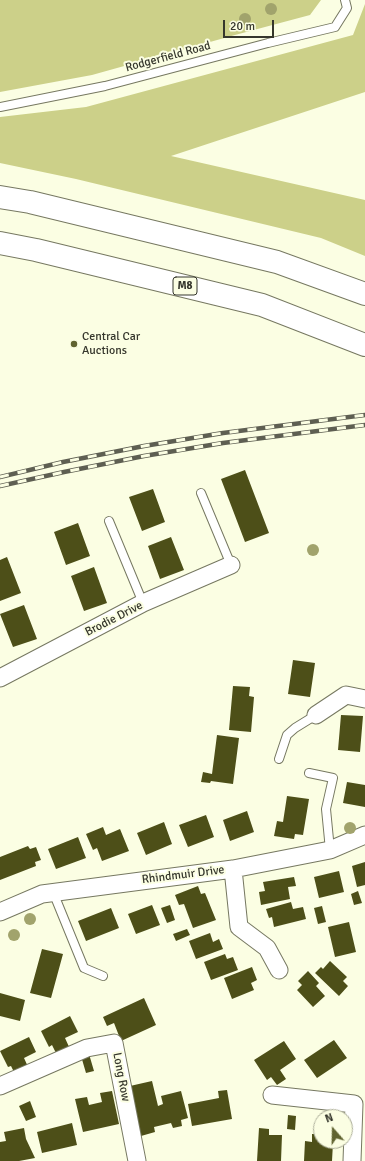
<!DOCTYPE html>
<html>
<head>
<meta charset="utf-8">
<style>
	body { margin:0 }
	#map { position:relative; width:365px; height:1161px; overflow:hidden; background:#fbfee3; font-family:Signika,sans-serif }
	canvas { display:block }
	.north { position:absolute; left:313px; top:1109px; width:40px; height:40px; box-sizing:border-box; background:#fbfee3; border:1px solid #acae9a; border-radius:50%; rotate:340deg; font-size:11px; font-weight:700; line-height:16px; text-align:center; color:#35362c }
	.north::after { content:''; display:block; margin:auto; width:14px; height:18px; background:#606330; clip-path:polygon(50% 0,100% 100%,50% 72%,0 100%) }
	.scale { position:absolute; left:223px; top:20px; width:51px; height:18px; box-sizing:border-box; border:2px solid #35362c; border-top:0; padding-left:5px; font-size:12px; line-height:14px; white-space:nowrap; color:#35362c; -webkit-text-stroke:3px #fbfee3; paint-order:stroke }
</style>
</head>
<body>
<div id="map">
<canvas width="365" height="1161"></canvas>
<div class="north">N</div>
<div class="scale">20 m</div>
</div>
<script>
const context = document.querySelector('canvas').getContext('2d');
context.lineJoin = 'round';
function fill(path, color) { context.fillStyle = color; context.fill(path, 'evenodd'); }
const toPath = rows => new Path2D(rows.map(r => 'M' + r).join(''));
function strokePath(path, color, width, dash) { context.strokeStyle = color; context.lineWidth = width; context.lineCap = dash ? 'butt' : 'round'; context.setLineDash(dash || []); context.stroke(path); }
function label(font, color, halo, rows, align = 'center') {
  context.font = font + ' Signika,sans-serif'; context.lineWidth = 4; context.setLineDash([]); context.textBaseline = 'middle'; context.strokeStyle = halo; context.fillStyle = color; for (const [text, x, y, turn = 0] of rows) {
    context.save(); context.translate(x, y); context.rotate((+turn || 0) * Math.PI / 180); context.textAlign = isNaN(turn) ? turn : align; if (halo) context.strokeText(text, 0, 0); context.fillText(text, 0, 0); context.restore();
  }
}
fill(toPath([
	[0,0,321,0,310,15,235,35,92,75,0,92],
	[365,4,365,92,171,156,365,200,365,256,321,238,76,179,0,163,0,117,86,107,353,35]
]), '#ccd089');
fill(toPath([
	[245,470,269,533,245,542,221,479],
	[153,489,165,522,142,531,129,497],
	[78,523,90,556,66,565,54,532],
	[171,537,184,570,160,579,148,546],
	[7,557,21,593,0,601,0,560],
	[94,567,107,603,84,611,71,576],
	[24,605,37,639,13,647,0,614],
	[293,660,315,663,310,697,288,694],
	[233,686,250,687,249,696,254,697,251,732,229,730],
	[341,715,363,716,360,752,338,750],
	[217,735,239,738,233,784,211,781,210,783,201,782,203,772,212,774],
	[347,782,365,785,365,807,343,803],
	[287,796,309,799,303,835,295,834,294,839,274,836,277,821,283,822],
	[247,811,254,832,230,841,223,820],
	[206,815,214,837,188,847,179,825],
	[164,822,172,844,146,855,137,833],
	[103,827,106,835,120,829,129,851,102,861,97,848,93,850,86,834],
	[78,837,86,858,56,869,48,849],
	[28,846,30,849,36,847,41,860,35,862,36,866,0,880,0,857],
	[365,862,365,885,357,887,352,866],
	[339,871,344,892,319,898,314,877],
	[294,877,296,886,288,887,290,899,261,905,259,892,265,891,263,882],
	[198,886,201,894,205,893,216,920,193,928,184,904,179,905,175,895],
	[358,891,362,903,354,905,351,894],
	[291,902,293,909,303,907,306,919,274,927,272,917,269,918,266,909],
	[152,905,160,925,136,934,128,914],
	[170,905,175,920,167,923,161,908],
	[322,906,326,922,318,924,314,908],
	[111,908,119,928,86,941,78,921],
	[349,922,356,952,335,957,328,927],
	[187,929,190,935,176,941,173,934],
	[210,933,213,942,219,939,223,949,196,959,189,941],
	[42,949,63,954,51,998,30,993],
	[225,954,227,959,233,957,238,970,211,980,204,962],
	[330,961,347,977,343,981,348,986,339,996,315,973,321,967,323,969],
	[252,967,257,980,251,983,254,990,232,999,224,978],
	[308,971,319,983,316,986,325,996,313,1007,297,990,302,985,298,981],
	[0,993,25,1000,20,1021,0,1016],
	[144,998,156,1025,121,1041,114,1023,107,1026,103,1017],
	[70,1016,78,1032,65,1038,70,1049,57,1055,52,1045,49,1047,41,1031],
	[29,1037,36,1052,24,1058,29,1069,16,1076,11,1066,8,1067,0,1051],
	[334,1040,347,1058,317,1078,304,1060],
	[284,1041,296,1059,280,1070,286,1079,277,1085,271,1077,267,1080,254,1060],
	[89,1054,94,1071,86,1073,81,1056],
	[152,1081,158,1106,163,1104,161,1096,181,1091,188,1118,181,1120,182,1126,173,1128,171,1123,154,1127,155,1132,141,1136,130,1086],
	[227,1090,232,1119,192,1126,188,1104,219,1098,218,1091],
	[112,1091,119,1124,83,1132,75,1099,87,1097,89,1105,102,1102,100,1093],
	[30,1101,36,1117,26,1121,19,1106],
	[288,1115,296,1116,295,1130,287,1129],
	[72,1123,77,1145,42,1153,37,1132],
	[24,1128,26,1139,35,1158,19,1161,0,1161,0,1142,6,1141,4,1132],
	[259,1128,269,1129,269,1135,282,1135,281,1161,257,1161],
	[312,1134,321,1134,321,1141,328,1141,328,1143,333,1143,332,1161,304,1161,305,1141,312,1142]
]), '#4d4f18');
const service = toPath([
	[0,107,105,86,268,43,335,27,347,8,345,0],
	[201,493,231,565],
	[109,521,143,603],
	[279,759,287,735,295,728,316,715],
	[309,773,333,778,326,809,330,850],
	[53,892,84,968,103,976]
]);
const minor = toPath([
	[0,678,143,603,231,565],
	[316,715,346,695,365,699],
	[233,869,239,927,267,948,279,970],
	[0,912,42,894,233,869,330,850,365,835],
	[0,1086,87,1048,114,1043,137,1161],
	[272,1095,354,1104,352,1161]
]);
const motorway = toPath([
	[0,197,30,202,277,262,365,294],
	[0,243,36,250,262,305,365,345]
]);
strokePath(service, '#767861', 10);
strokePath(minor, '#767861', 19);
strokePath(motorway, '#767861', 24);
strokePath(service, '#fff', 8);
strokePath(minor, '#fff', 17);
strokePath(motorway, '#fff', 22);
const rail = toPath([
	[0,477,63,462,144,446,223,433,365,415],
	[0,486,64,472,144,456,223,443,365,425]
]);
strokePath(rail, '#5e5f52', 4.5);
strokePath(rail, '#fbfee3', 3, [9]);
context.fillStyle = '#a1a36c';
for (const [x, y] of [
	[271,9],
	[245,19],
	[313,550],
	[350,828],
	[30,919],
	[14,935]
]) { context.beginPath(); context.arc(x, y, 6, 0, 2 * Math.PI); context.fill(); }
for (const [x, y, r, color] of [
	[74,344,4,"#606330"]
]) { const dot = new Path2D(); dot.arc(x, y, r, 0, 2 * Math.PI); context.fillStyle = color; context.fill(dot); strokePath(dot, '#fbfee3', 1.5); }
for (const [x, y, w] of [
	[185,286,24]
]) { const box = new Path2D(); box.roundRect(x - w / 2, y - 9, w, 18, 3); context.fillStyle = '#fbfee3'; context.fill(box); strokePath(box, '#35362c', 1); }
label('bold 11px', '#35362c', null, [
	["M8",185,286]
]);
label('12px', '#35362c', '#fbfee3', [
	["Rodgerfield Road",168,57,-15],
	["Brodie Drive",114,619,-27],
	["Rhindmuir Drive",183,875,-7],
	["Long Row",121,1077,79]
]);
label('12px', '#35362c', '#fbfee3', [
	["Central Car",82,337],
	["Auctions",82,351]
], 'left');
</script>
</body>
</html>
